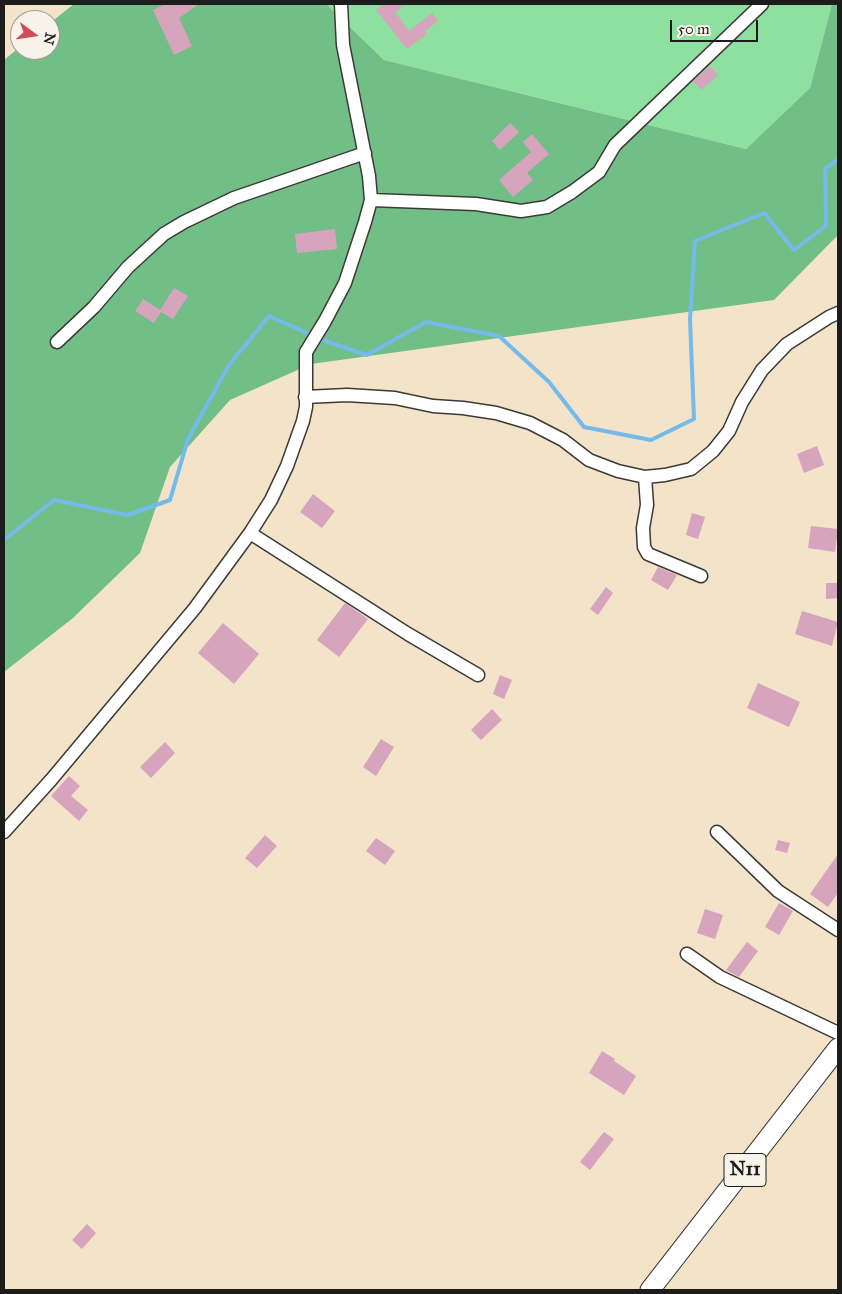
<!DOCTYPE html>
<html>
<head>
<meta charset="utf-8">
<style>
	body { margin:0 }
	#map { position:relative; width:842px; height:1294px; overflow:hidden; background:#f2e3c9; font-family:"IM FELL Great Primer",serif }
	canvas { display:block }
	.frame { position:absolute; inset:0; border:5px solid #1c1c1c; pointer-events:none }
	.north { position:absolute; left:10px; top:10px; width:50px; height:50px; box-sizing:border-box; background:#f7f3e8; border:1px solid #9f9d96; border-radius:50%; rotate:104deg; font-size:14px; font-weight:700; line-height:20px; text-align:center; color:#1c1c1c }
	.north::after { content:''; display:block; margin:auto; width:18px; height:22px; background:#d1495b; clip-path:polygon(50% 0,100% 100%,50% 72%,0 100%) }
	.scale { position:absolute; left:670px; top:20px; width:88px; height:22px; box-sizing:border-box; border:2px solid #1c1c1c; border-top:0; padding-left:6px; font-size:15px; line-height:18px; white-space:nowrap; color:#1c1c1c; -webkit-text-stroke:4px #f7f3e8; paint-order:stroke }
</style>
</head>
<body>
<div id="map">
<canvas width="842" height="1294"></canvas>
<div class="frame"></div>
<div class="north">N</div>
<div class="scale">50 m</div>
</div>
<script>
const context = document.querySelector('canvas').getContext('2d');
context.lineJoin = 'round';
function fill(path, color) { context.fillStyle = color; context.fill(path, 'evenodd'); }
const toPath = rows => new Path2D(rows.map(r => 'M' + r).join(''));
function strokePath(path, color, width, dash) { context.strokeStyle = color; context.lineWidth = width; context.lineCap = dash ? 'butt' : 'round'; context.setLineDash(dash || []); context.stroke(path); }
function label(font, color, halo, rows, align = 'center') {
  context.font = font + ' "IM FELL Great Primer",serif'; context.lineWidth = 4.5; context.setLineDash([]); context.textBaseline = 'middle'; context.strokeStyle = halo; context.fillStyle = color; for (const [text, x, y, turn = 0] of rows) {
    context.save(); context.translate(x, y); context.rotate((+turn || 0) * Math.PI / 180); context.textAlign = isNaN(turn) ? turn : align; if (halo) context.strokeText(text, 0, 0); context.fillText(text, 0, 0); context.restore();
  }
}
fill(toPath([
	[326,4,832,4,810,88,746,149,384,60]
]), '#8ee0a1');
fill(toPath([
	[74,4,326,4,384,60,746,149,810,88,832,4,838,4,838,235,774,300,311,364,230,400,170,467,140,553,73,618,4,672,4,60,20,47,20,50,50,50,50,23]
]), '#72be87');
strokePath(toPath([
	[4,540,54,500,128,515,170,500,188,439,229,365,269,316,325,341,367,355,426,322,499,336,549,382,584,427,651,440,694,419,690,319,695,241,764,213,794,250,826,226,825,169,838,159]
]), '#74baeb', 4);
fill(toPath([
	[166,4,199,4,179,18,192,46,174,55,153,10],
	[384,4,406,4,395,12,409,31,432,13,438,21,425,31,427,34,407,49,376,10],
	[710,66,718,75,701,90,693,81],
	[510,123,519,132,500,150,492,141],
	[532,134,549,154,527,173,533,180,513,197,499,180,531,152,523,142],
	[335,229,337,249,297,253,295,234],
	[174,288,188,296,173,319,161,312,154,323,135,311,143,299,160,310],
	[817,446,824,465,804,473,797,454],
	[313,494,335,511,322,528,300,512],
	[692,513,705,517,698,539,686,535],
	[811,526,838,529,835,552,808,548],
	[658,567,677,575,668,590,651,580],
	[826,583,838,583,838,598,826,599],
	[606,587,613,593,598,615,590,609],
	[345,603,368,619,339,657,317,640],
	[802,611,838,622,832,646,795,634],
	[223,623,259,654,234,684,198,653],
	[500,675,512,680,504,699,493,694],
	[758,683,800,702,789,727,747,708],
	[492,709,502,720,481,740,471,730],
	[381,739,394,747,376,776,363,767],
	[165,742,175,753,151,778,140,767],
	[69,776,80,786,71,796,88,810,79,821,51,796],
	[265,835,277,846,257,868,245,858],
	[376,838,395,851,385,865,366,851],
	[778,840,790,843,787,853,775,850],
	[838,854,838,893,828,907,810,894],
	[779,903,793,911,779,935,765,927],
	[705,909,723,915,715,939,697,933],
	[747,942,758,951,739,977,726,970],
	[602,1051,615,1059,614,1061,636,1076,624,1095,589,1073],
	[604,1132,614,1139,590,1170,580,1162],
	[87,1224,96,1233,82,1249,72,1240]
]), '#d6a4bd');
const minor = toPath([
	[371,200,476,204,521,211,547,207,572,192,599,172,615,145,762,4],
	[57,342,94,307,128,267,164,234,184,222,234,198,365,153],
	[305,397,347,395,395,398,433,406,463,408,496,413,530,423,563,440,589,460,618,471,645,477,665,475,691,469,713,451,729,431,742,402,762,370,787,344,829,317,838,313],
	[645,477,647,505,643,528,644,547,648,554,701,576],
	[250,533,408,634,478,675],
	[4,832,51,780,195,608,250,533,271,500,287,466,303,421,306,407,306,352,325,321,345,283,365,222,371,200,369,176,343,45,341,4],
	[717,832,778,891,838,930],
	[687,954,720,977,838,1033]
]);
const highway = toPath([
	[650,1290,838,1048]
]);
strokePath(minor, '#3c3a36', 15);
strokePath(highway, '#3c3a36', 21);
strokePath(minor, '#fff', 12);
strokePath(highway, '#fff', 19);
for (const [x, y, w] of [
	[745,1170,42]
]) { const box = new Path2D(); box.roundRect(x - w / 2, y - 16.5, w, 33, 4); context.fillStyle = '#f7f3e8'; context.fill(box); strokePath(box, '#1c1c1c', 1); }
label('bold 19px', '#1c1c1c', null, [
	["N11",745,1170]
]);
</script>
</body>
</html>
